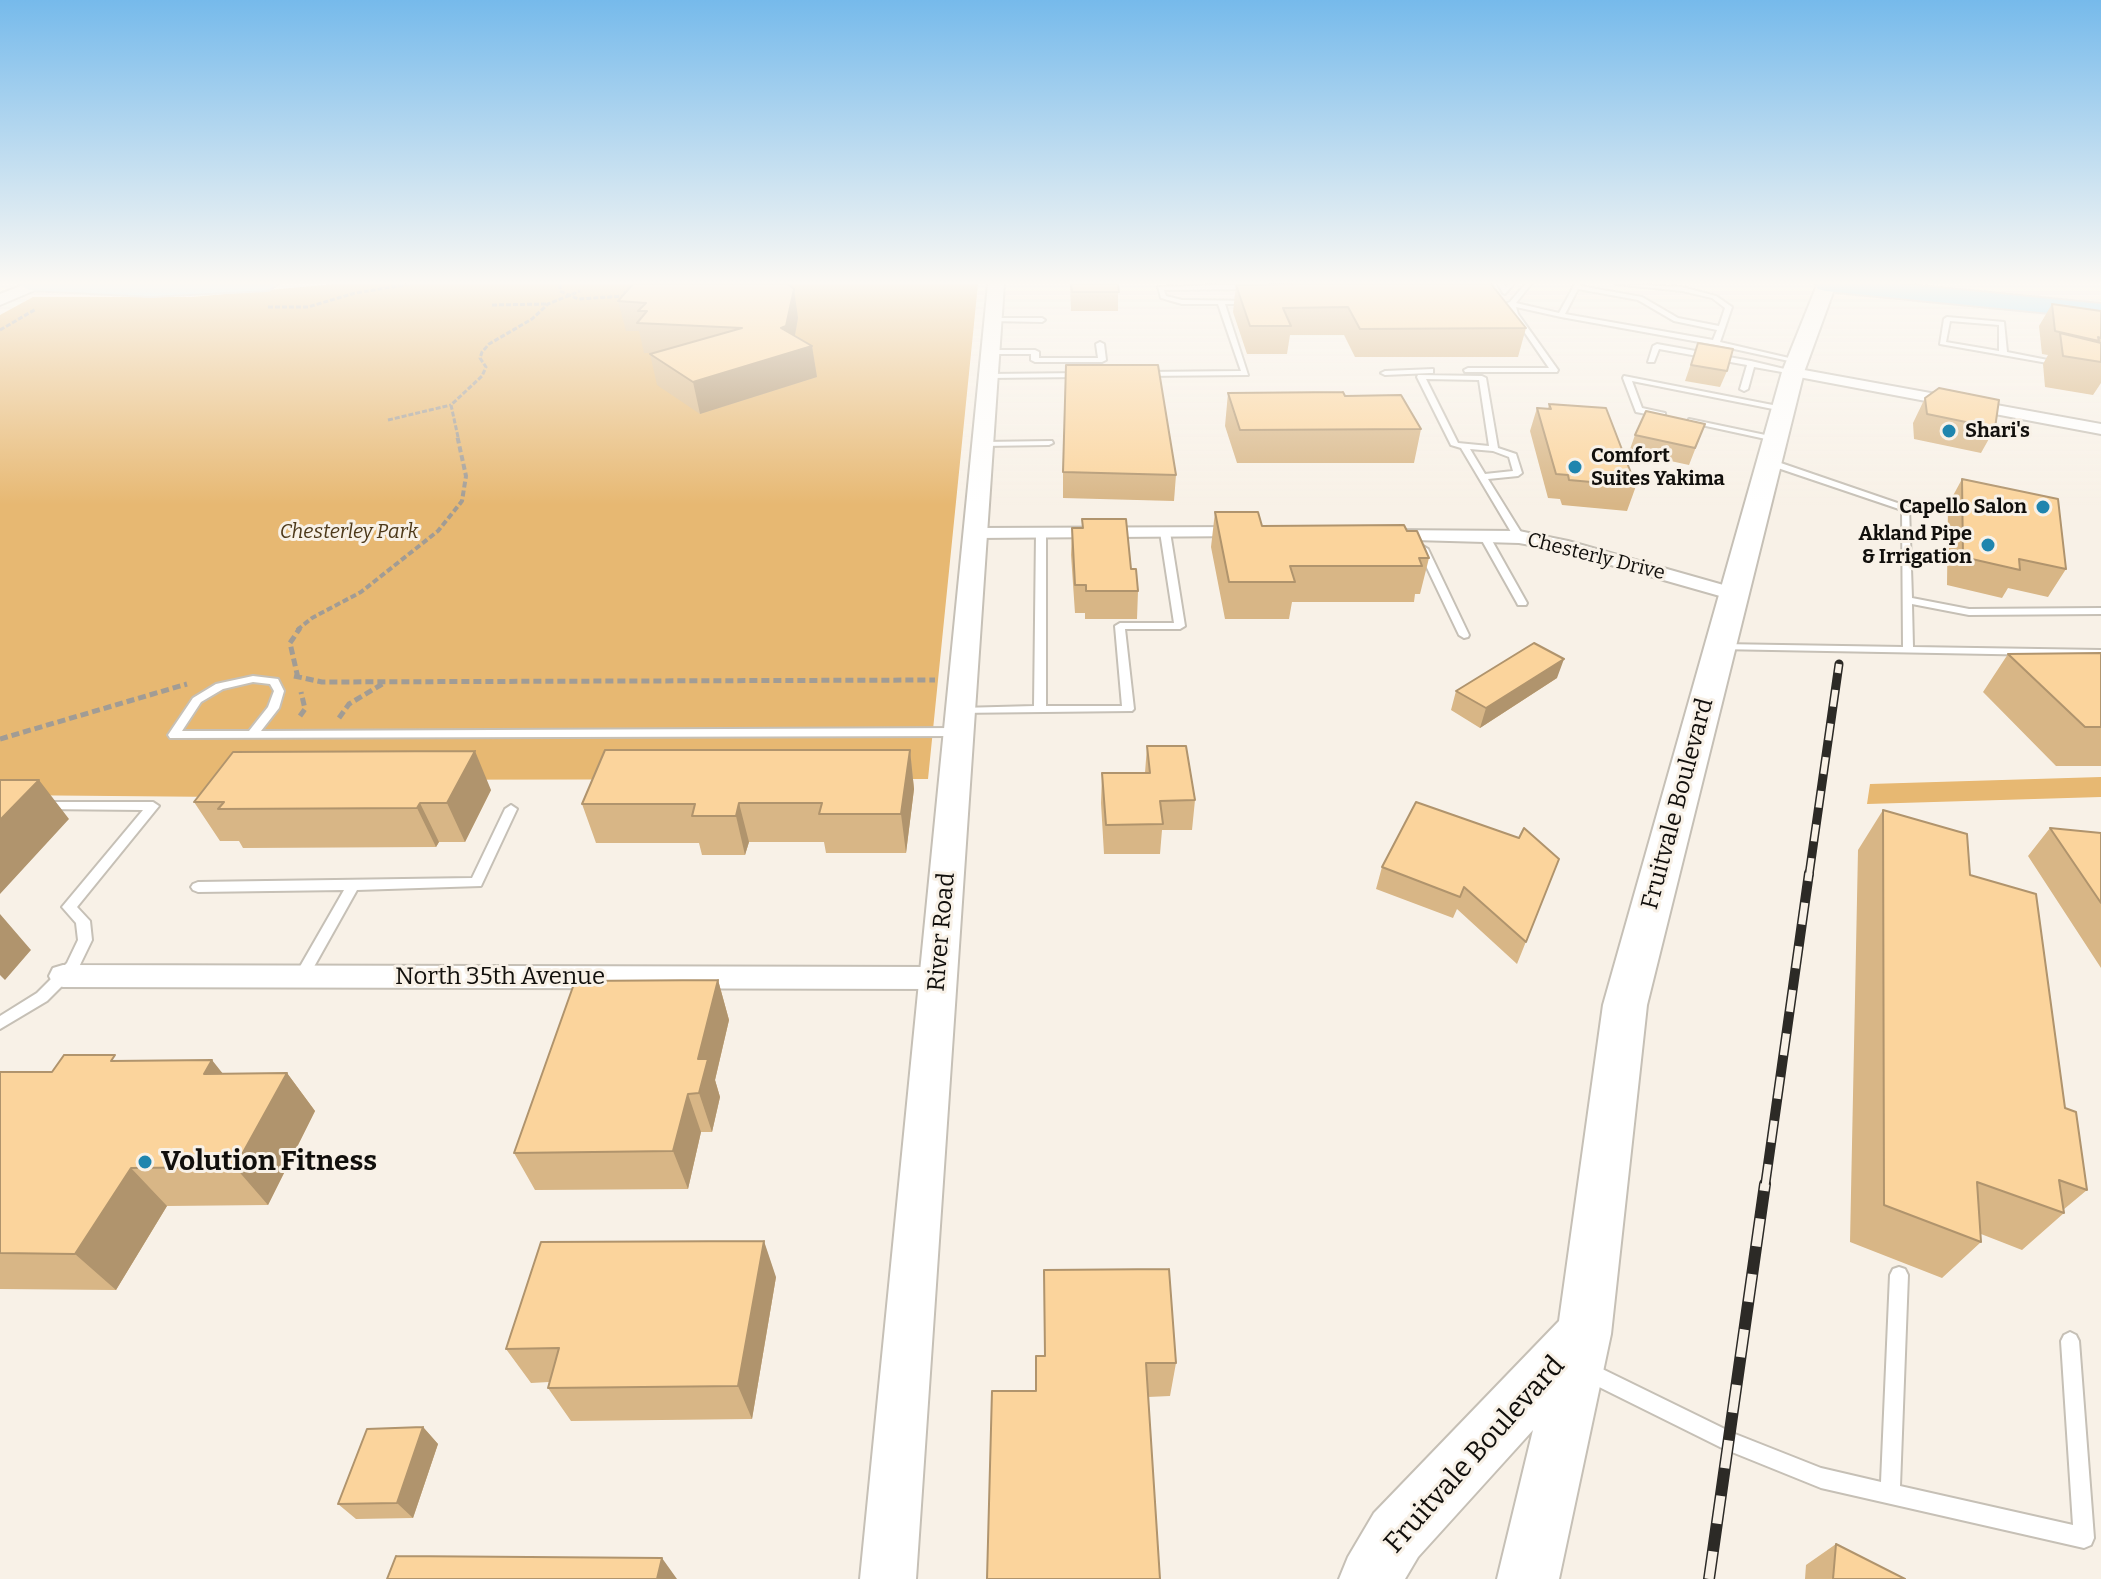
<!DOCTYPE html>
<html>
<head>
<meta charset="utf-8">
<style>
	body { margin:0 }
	canvas { display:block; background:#f8f1e7 }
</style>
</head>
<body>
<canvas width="2101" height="1579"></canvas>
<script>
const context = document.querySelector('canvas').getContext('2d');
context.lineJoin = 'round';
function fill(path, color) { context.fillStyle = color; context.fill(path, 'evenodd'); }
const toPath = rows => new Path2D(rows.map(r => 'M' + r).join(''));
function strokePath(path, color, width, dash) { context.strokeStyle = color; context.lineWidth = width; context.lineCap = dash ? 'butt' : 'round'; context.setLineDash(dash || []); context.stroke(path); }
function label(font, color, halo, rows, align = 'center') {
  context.font = font + ' Bitter,serif'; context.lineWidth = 6; context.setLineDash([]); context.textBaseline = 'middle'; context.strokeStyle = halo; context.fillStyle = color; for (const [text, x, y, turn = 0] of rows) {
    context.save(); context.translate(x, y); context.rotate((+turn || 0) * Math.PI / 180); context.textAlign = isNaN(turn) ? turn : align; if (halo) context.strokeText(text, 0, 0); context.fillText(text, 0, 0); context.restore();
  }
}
fill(toPath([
	[334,284,978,284,928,779,237,780,224,797,0,795,0,315,33,297,192,297],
	[2101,777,2101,797,1867,804,1870,784]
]), '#e7b872');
const service = toPath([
	[1261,284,1267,284,1268,287,1265,289,1164,290,1166,296,1182,300,1253,301,1253,303,1251,304,1225,304,1248,375,1141,376,1140,374,1144,372,1241,371,1218,304,1182,304,1161,298,1158,287,1261,284],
	[1498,284,1504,284,1506,287,1508,284,1514,284,1505,294,1503,293,1498,284],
	[1525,284,1531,284,1516,303,1559,313,1575,284,1581,284,1580,286,1642,297,1678,318,1719,326,1725,308,1712,298,1682,291,1616,284,1682,287,1716,296,1732,307,1720,342,1802,361,1798,363,1716,345,1561,317,1516,307,1518,314,1558,370,1557,372,1465,372,1464,370,1468,368,1549,368,1512,314,1509,306,1505,304,1510,302,1525,284],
	[1578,289,1638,300,1674,321,1717,330,1713,340,1565,314,1578,289],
	[1947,317,2004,322,2007,352,2063,363,2059,365,1940,344,1944,319,1947,317],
	[1950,321,1999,325,1999,351,1946,342,1950,321],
	[993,318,1042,318,1045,320,1042,322,991,321,991,319,993,318],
	[1100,342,1104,344,1106,360,1102,362,1035,362,1031,360,1031,354,990,354,986,352,990,350,1035,350,1039,352,1039,358,1098,358,1096,344,1100,342],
	[1657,344,1751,361,1797,372,1793,374,1754,367,1748,389,1744,391,1740,389,1747,365,1659,349,1654,362,1648,362,1653,346,1657,344],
	[1433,369,1433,373,1430,373,1385,375,1381,373,1385,371,1433,369],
	[1084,373,1084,377,1081,377,988,378,984,376,988,374,1084,373],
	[1418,375,1482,376,1486,378,1498,448,1516,454,1522,473,1518,476,1488,479,1524,537,1522,539,1519,540,1514,537,1461,448,1451,445,1417,377,1418,375],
	[1426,379,1479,380,1489,446,1458,443,1426,379],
	[1470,449,1493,451,1509,457,1513,471,1485,474,1470,449],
	[1624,376,1783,407,1787,409,1783,411,1632,381,1642,408,1665,413,1665,417,1662,417,1636,412,1623,378,1624,376],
	[1689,419,1775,437,1779,439,1775,441,1692,423,1689,423,1689,419],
	[1052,441,1053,443,1049,445,983,446,979,444,983,442,1052,441],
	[1766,460,1772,460,1909,507,1912,598,1969,609,2101,608,2101,614,1969,615,1912,604,1913,647,2101,650,2101,656,1717,649,1716,647,1717,645,1721,644,1903,647,1902,510,1766,464,1766,460],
	[1165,529,1170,532,1185,626,1180,629,1125,629,1134,709,1132,711,956,713,954,711,956,709,960,708,1034,706,1036,533,1041,530,1046,533,1046,706,1122,706,1115,626,1120,623,1174,623,1160,532,1165,529],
	[1485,534,1490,537,1527,603,1526,605,1518,605,1517,603,1480,537,1485,534],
	[1423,546,1428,549,1469,635,1468,637,1464,638,1459,635,1418,549,1423,546],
	[253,676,278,679,284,691,279,708,261,731,959,728,965,732,959,736,170,738,168,735,193,698,216,684,253,676],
	[253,682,270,684,274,691,268,707,249,731,182,731,201,702,223,689,253,682],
	[43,802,153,802,159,806,77,907,90,921,92,940,77,971,47,1001,0,1029,0,1016,37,993,67,963,78,940,76,923,62,907,143,810,39,809,37,806,39,803,43,802],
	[511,805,517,809,481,886,357,890,306,981,301,983,296,981,294,977,344,890,198,892,193,890,191,887,193,884,198,882,472,878,505,809,511,805],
	[1899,1267,1905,1269,1908,1275,1900,1486,2073,1525,2061,1341,2064,1335,2070,1332,2076,1335,2079,1341,2094,1538,2091,1545,2084,1548,1821,1488,1722,1448,1583,1379,1581,1372,1583,1365,1590,1363,1735,1434,1821,1468,1881,1482,1890,1275,1893,1269,1899,1267]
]);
const minor = toPath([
	[1793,368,2101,424,2101,434,1788,375,1786,372,1793,368],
	[1245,527,1254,532,1251,536,975,538,966,533,975,528,1245,527],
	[1386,530,1519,531,1568,541,1741,590,1744,594,1734,600,1558,550,1519,543,1380,539,1377,535,1386,530],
	[63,965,938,967,948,970,952,978,948,986,938,989,63,987,53,984,49,976,53,968,63,965]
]);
const tertiary = toPath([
	[26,284,47,285,0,305,0,294,26,284],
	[988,284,1004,284,916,1579,860,1579,988,284]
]);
const secondary = toPath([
	[1836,284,1804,372,1647,1005,1611,1334,1559,1579,1497,1579,1533,1430,1418,1557,1405,1579,1339,1579,1348,1557,1374,1513,1559,1321,1603,1005,1782,372,1817,285,1836,284]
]);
const primary = toPath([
	[19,284,278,284,268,290,151,296,29,290,19,284]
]);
const motorway = toPath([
	[1815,284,1900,284,2101,304,2101,318,1826,291,1818,289,1815,284]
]);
strokePath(service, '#c6c0b6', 4);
strokePath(minor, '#c6c0b6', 4);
strokePath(tertiary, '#c6c0b6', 4);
strokePath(secondary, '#c6c0b6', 4);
strokePath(primary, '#cfcfce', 4);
strokePath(motorway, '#cfcfce', 4);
strokePath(toPath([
	[560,284,560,291,578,299,625,296,625,291],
	[492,305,547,304],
	[268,307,308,307,355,293,411,284],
	[0,330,36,309],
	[388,420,451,405],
	[458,437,451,405,482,376,486,367,480,358,482,352,489,344,532,319,548,304,580,291]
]), '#a19c95', 3, [5, 2]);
strokePath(toPath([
	[297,630,312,618,361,592,438,531,462,501,466,476,457,435]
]), '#a19c95', 4, [6, 3]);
strokePath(toPath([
	[294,676,322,682,935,680],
	[298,678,290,643,300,628],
	[300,716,305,709,301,692],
	[339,718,349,704,384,683],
	[0,739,187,684]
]), '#a19c95', 5, [8, 4]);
fill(service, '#fff');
fill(minor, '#fff');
fill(tertiary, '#fff');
fill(secondary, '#fff');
fill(primary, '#c1eafe');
fill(motorway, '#97dcfe');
const railFar2 = toPath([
	[1809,875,1839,664]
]);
const railFar1 = toPath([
	[1765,1186,1809,873]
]);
const rail = toPath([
	[1709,1579,1765,1184]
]);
strokePath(railFar2, '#2c2a26', 9);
strokePath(railFar1, '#2c2a26', 10);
strokePath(rail, '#2c2a26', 12);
strokePath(railFar2, '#f8f1e7', 6, [17]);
strokePath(railFar1, '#f8f1e7', 7, [22]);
strokePath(rail, '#f8f1e7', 9, [28]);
fill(toPath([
	[1070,284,1118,284,1118,311,1071,311],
	[1236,285,1526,328,1518,357,1355,357,1344,335,1290,335,1287,354,1247,354,1233,312],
	[794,289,798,318,795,336,812,346,817,377,700,414,657,385,650,354,653,353,644,353,639,331,626,331,618,301],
	[2052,304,2101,311,2101,383,2093,395,2045,387,2043,364,2048,355,2042,354,2039,326],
	[1698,343,1727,371,1720,387,1685,381],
	[1228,393,1345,396,1421,429,1414,463,1237,463,1225,426],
	[1925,398,1995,428,1981,453,1914,439,1913,423],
	[1549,404,1636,486,1627,511,1562,505,1560,499,1548,498,1530,431,1537,408,1548,409],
	[1705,424,1689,465,1629,452,1635,435],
	[1063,472,1176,475,1174,501,1063,498],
	[1962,479,2066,569,2048,597,2008,588,2002,598,1947,585,1948,505],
	[1215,512,1262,526,1407,531,1429,558,1420,594,1415,594,1414,602,1292,602,1289,619,1225,619,1211,547],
	[1072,528,1131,569,1138,591,1137,619,1085,619,1085,613,1075,613,1071,555],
	[2101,653,2101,766,2056,766,1983,692,2008,654],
	[1557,678,1480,728,1451,710,1456,691],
	[1147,746,1195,800,1192,830,1162,830,1160,854,1104,854,1101,803,1102,773,1145,773],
	[910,750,914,789,906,853,826,853,824,842,749,842,745,855,702,855,699,843,596,843,582,804],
	[491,790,465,842,439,842,436,847,243,848,239,841,220,841,194,802],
	[1883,810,1970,875,2065,1108,2087,1190,2063,1210,2064,1213,2022,1250,1981,1234,1981,1242,1942,1278,1850,1242,1858,850],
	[2050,828,2101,833,2101,968,2028,856],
	[1519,838,1559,859,1517,964,1457,909,1453,918,1376,889,1382,867],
	[718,980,729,1020,715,1080,720,1097,712,1132,701,1132,688,1189,535,1190,514,1153],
	[120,1060,223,1073,287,1073,315,1111,268,1205,167,1206,116,1290,0,1289,0,1072,52,1072],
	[776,1277,752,1419,571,1421,548,1388,549,1382,531,1383,506,1349],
	[1045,1356,1176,1363,1170,1396,1148,1397,1036,1391],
	[423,1427,438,1444,413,1518,356,1519,338,1504],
	[1836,1544,1905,1579,1805,1579,1806,1565]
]), '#d8b686');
fill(toPath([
	[794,289,798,318,792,352,812,346,817,377,700,414,693,382],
	[1564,659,1557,678,1480,728,1486,708],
	[910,750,914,789,906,853,901,814],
	[475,751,491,790,465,842,447,803],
	[39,780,69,819,0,894,0,820],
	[420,803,439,842,436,847,417,808],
	[739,803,749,842,745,855,736,816],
	[0,914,31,950,5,980,0,975],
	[718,980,729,1020,715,1080,720,1097,712,1132,699,1093,698,1059],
	[212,1060,243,1099,204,1074],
	[287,1073,315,1111,268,1205,235,1167],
	[688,1094,701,1132,688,1189,673,1151],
	[131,1168,167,1206,116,1290,75,1254],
	[764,1241,776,1277,752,1419,738,1386],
	[423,1427,438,1444,413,1518,397,1503],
	[662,1558,677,1579,657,1579]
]), '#b0946d');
const building = toPath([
	[633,284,788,284,794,289,786,326,781,328,812,346,693,382,650,354,742,328,637,323,647,311,638,311,646,303,618,301,633,284],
	[1071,284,1118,284,1119,292,1072,292,1071,284],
	[1299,284,1491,284,1526,328,1360,329,1348,307,1283,308,1291,326,1250,326,1236,285,1299,284],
	[2052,304,2101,311,2101,338,2098,337,2099,341,2055,331,2052,304],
	[2060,333,2101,343,2101,362,2063,356,2060,333],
	[1698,343,1733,349,1727,371,1691,365,1698,343],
	[1066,365,1158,365,1176,475,1063,472,1066,365],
	[1939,388,1999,400,1995,428,1927,414,1925,398,1939,388],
	[1343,392,1345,396,1401,395,1421,429,1240,430,1228,393,1343,392],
	[1549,404,1606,408,1636,486,1569,480,1568,475,1556,474,1537,408,1551,409,1549,404],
	[1646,411,1705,424,1695,448,1635,435,1646,411],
	[1962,479,2058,499,2066,569,2019,559,2020,570,1963,557,1962,479],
	[1215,512,1258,512,1262,526,1404,525,1407,531,1417,531,1429,558,1419,558,1422,566,1290,566,1295,582,1229,582,1215,512],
	[1082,519,1126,519,1131,569,1136,569,1138,591,1086,591,1086,585,1075,585,1072,528,1083,528,1082,519],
	[1534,643,1564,659,1486,708,1456,691,1534,643],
	[2101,653,2101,727,2085,727,2008,654,2101,653],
	[1147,746,1186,746,1195,800,1160,801,1163,824,1106,825,1102,773,1150,773,1147,746],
	[605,750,910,750,901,814,819,814,822,803,739,803,736,816,692,816,695,804,582,804,605,750],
	[475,751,447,803,420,803,417,808,218,809,224,802,194,802,233,752,475,751],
	[0,780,39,780,0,820,0,780],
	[1416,802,1519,838,1524,828,1559,859,1526,942,1464,887,1460,897,1382,867,1416,802],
	[1883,810,1967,834,1970,875,2036,894,2065,1108,2076,1112,2087,1190,2059,1180,2064,1213,1977,1182,1981,1242,1884,1205,1883,810],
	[2050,828,2101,833,2101,903,2050,828],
	[718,980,698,1059,708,1059,699,1093,688,1094,673,1151,514,1153,575,981,718,980],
	[64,1055,115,1055,111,1061,212,1060,204,1074,287,1073,235,1167,131,1168,75,1254,0,1253,0,1072,52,1072,64,1055],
	[764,1241,738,1386,548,1388,559,1348,506,1349,541,1242,764,1241],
	[1169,1269,1176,1363,1146,1363,1160,1579,987,1579,992,1391,1036,1391,1036,1356,1045,1356,1044,1270,1169,1269],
	[423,1427,397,1503,338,1504,367,1429,423,1427],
	[1836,1544,1905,1579,1833,1579,1836,1544],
	[396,1556,662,1558,657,1579,387,1579,396,1556]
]);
fill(building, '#fbd49c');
strokePath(building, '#b0946d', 2);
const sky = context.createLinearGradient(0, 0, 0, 505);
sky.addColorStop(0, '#76baeb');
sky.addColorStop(0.56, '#fcf9f4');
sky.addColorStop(1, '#fcf9f400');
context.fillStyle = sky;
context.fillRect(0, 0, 2101, 505);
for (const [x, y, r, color] of [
	[1949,431,8,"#1f85ae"],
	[1575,467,8,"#1f85ae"],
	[2043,507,8,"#1f85ae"],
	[1988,545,8,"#1f85ae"],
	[145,1162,8,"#1f85ae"]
]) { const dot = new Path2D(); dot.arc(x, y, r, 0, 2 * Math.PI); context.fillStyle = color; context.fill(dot); strokePath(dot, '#f8f1e7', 3); }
label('bold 20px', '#110f0c', '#f8f1e7', [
	["Shari's",1965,431],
	["Comfort",1591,456],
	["Suites Yakima",1591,479],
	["Capello Salon",2027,507,"right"],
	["Akland Pipe",1972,534,"right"],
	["& Irrigation",1972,557,"right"]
], 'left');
label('italic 20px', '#4d391a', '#f8f1e7', [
	["Chesterley Park",349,532]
]);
label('20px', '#110f0c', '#f8f1e7', [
	["Chesterly Drive",1596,557,14]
]);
label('24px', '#110f0c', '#f8f1e7', [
	["Fruitvale Boulevard",1678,804,-75],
	["River Road",942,932,-85],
	["North 35th Avenue",500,977]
]);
label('bold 28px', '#110f0c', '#f8f1e7', [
	["Volution Fitness",161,1162]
], 'left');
label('28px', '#110f0c', '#f8f1e7', [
	["Fruitvale Boulevard",1475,1455,-48]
]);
</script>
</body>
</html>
